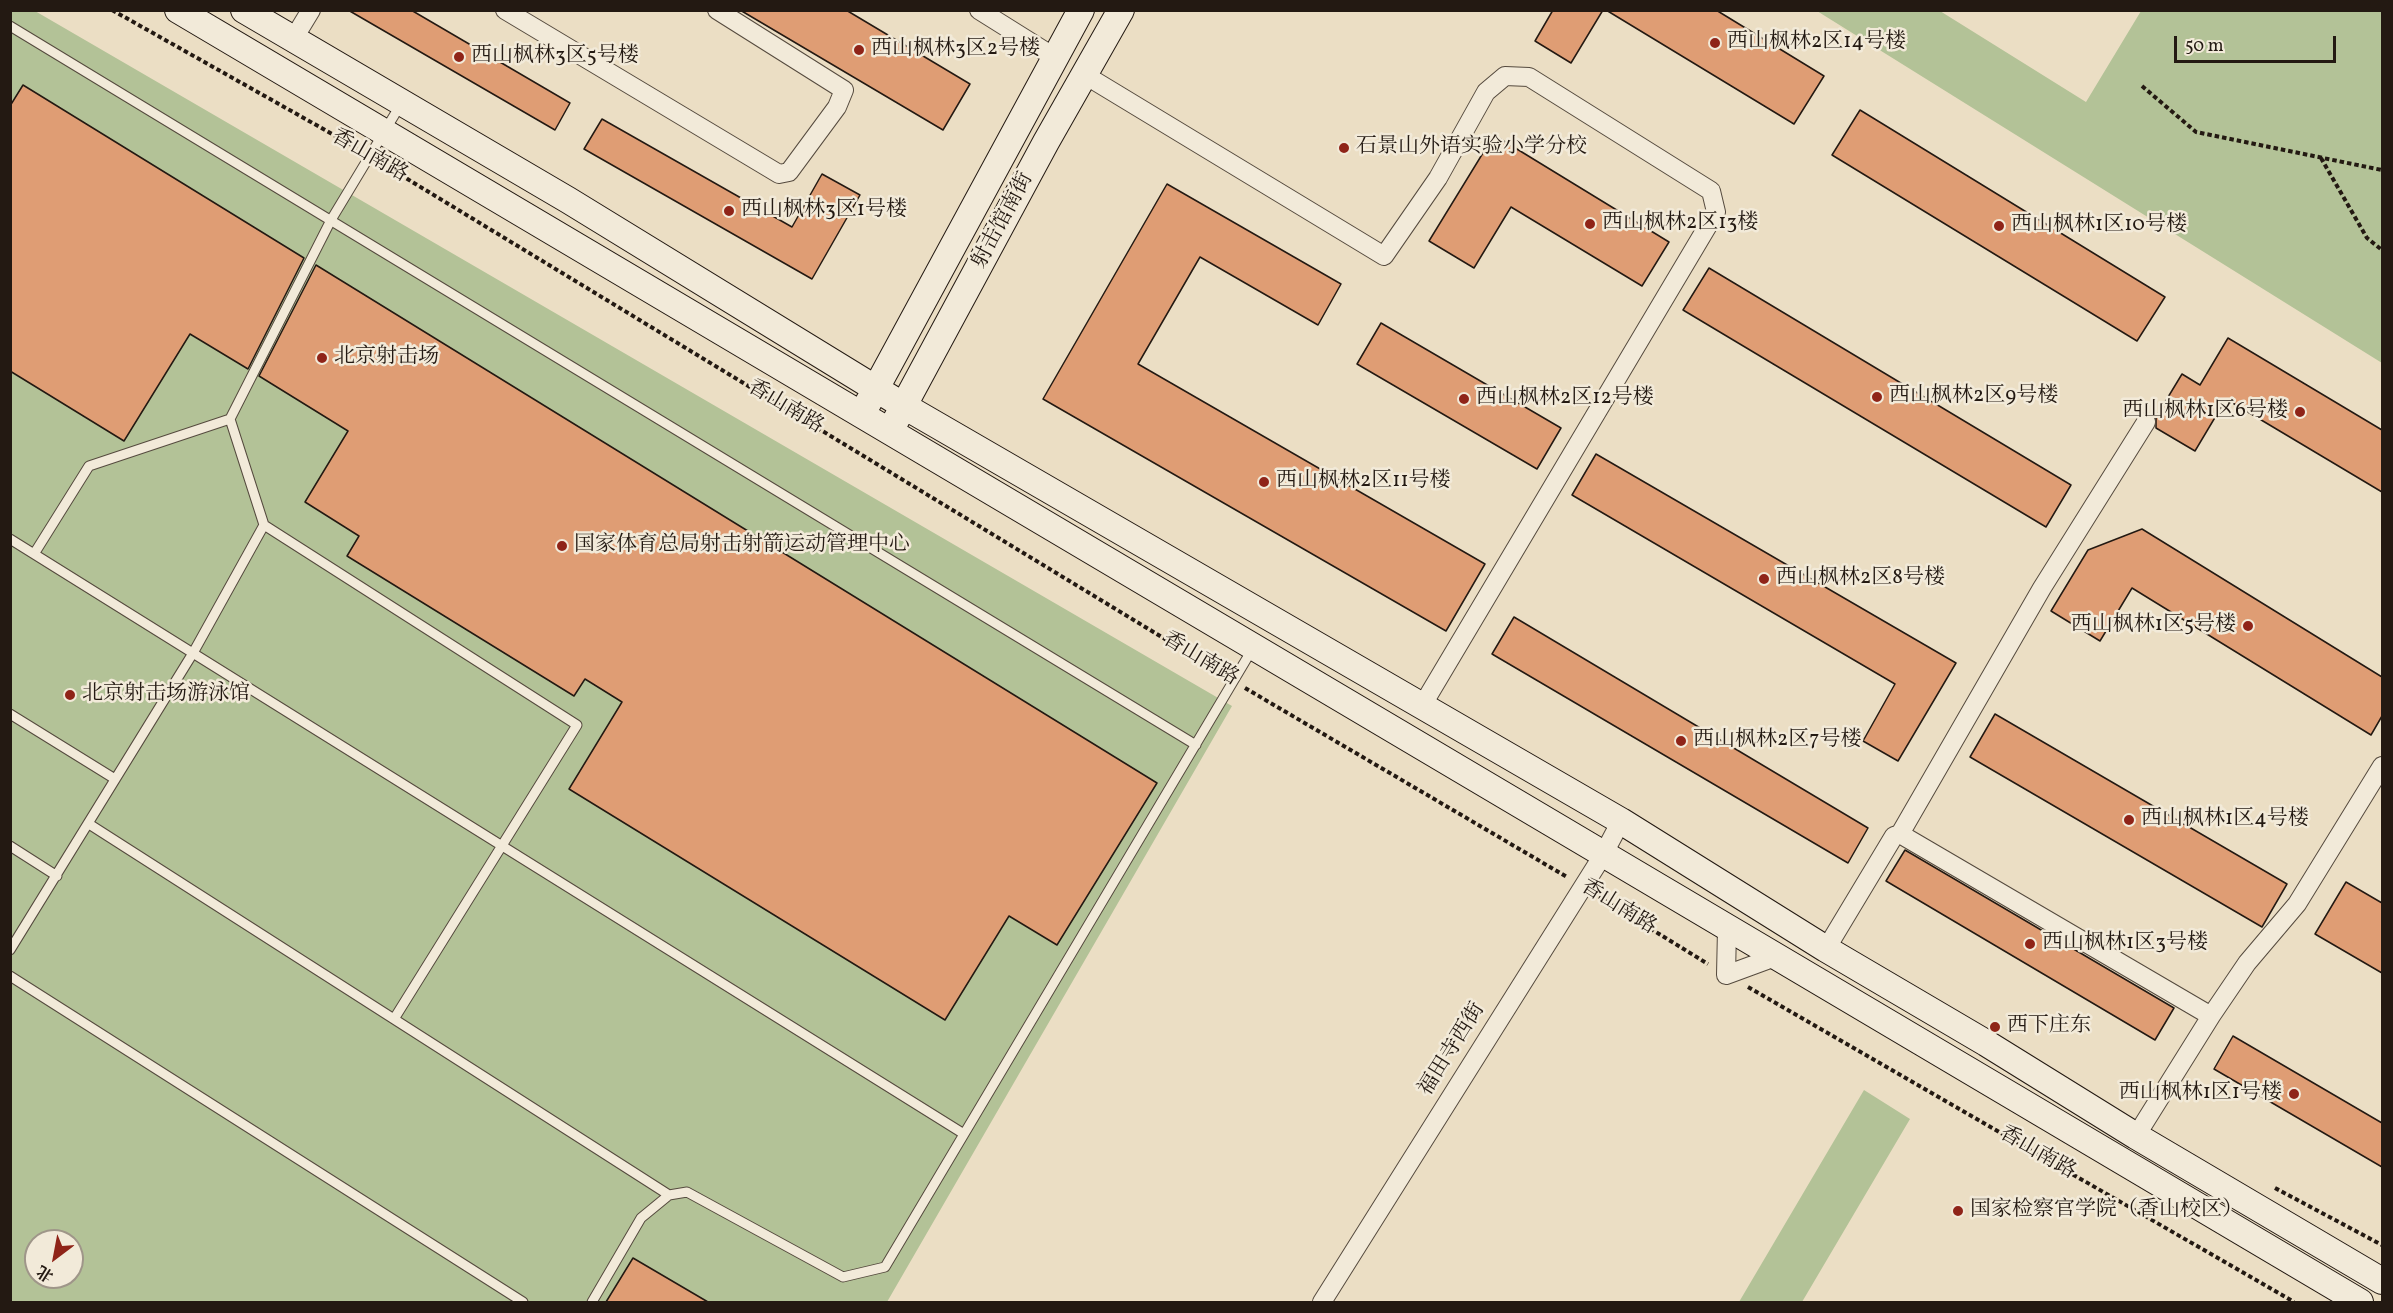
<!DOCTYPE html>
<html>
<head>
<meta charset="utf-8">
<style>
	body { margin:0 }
	#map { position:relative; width:2393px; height:1313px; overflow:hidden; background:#ebdec4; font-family:Vollkorn,"Noto Serif SC",serif }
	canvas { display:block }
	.frame { position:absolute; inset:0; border:12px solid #231912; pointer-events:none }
	.north { position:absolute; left:24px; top:1229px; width:60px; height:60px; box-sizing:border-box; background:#f2ead9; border:2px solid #9f9689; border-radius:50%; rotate:212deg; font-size:16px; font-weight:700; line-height:24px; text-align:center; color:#231912 }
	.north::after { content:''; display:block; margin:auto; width:21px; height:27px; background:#8f2418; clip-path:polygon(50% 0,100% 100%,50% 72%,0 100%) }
	.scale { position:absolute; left:2174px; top:36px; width:162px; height:27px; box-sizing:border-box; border:3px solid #231912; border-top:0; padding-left:8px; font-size:18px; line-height:21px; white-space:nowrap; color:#231912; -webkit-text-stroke:4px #f2ead9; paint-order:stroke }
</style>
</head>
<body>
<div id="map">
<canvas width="2393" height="1313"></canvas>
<div class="frame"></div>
<div class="north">北</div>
<div class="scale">50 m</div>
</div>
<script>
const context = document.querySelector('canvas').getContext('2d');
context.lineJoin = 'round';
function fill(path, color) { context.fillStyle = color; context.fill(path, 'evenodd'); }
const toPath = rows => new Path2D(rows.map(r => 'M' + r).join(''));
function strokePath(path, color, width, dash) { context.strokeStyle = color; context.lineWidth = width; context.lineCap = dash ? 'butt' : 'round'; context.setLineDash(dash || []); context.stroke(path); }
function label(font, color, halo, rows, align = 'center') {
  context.font = font + ' Vollkorn,"Noto Serif SC",serif'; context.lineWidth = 5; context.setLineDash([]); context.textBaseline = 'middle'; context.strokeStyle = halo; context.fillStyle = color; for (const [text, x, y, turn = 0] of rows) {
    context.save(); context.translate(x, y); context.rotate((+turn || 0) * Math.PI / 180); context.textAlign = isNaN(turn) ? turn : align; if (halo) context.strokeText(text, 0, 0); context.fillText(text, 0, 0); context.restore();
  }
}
fill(toPath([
	[10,11,35,11,1232,706,887,1302,11,1302],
	[36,1241,72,1241,72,1277,36,1277],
	[1817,11,1940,11,2086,102,2141,11,2382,11,2382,363],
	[1864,1090,1910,1119,1802,1302,1739,1302]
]), '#b3c297');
const building = toPath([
	[348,10,411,10,570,103,555,130,348,10],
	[740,10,846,10,970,84,943,130,740,10],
	[1553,10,1603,10,1571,63,1535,41,1553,10],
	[1606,10,1716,10,1824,76,1794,124,1606,10],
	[23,85,304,258,248,369,190,334,124,441,10,371,10,106,23,85],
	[1860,110,2165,297,2137,341,1832,155,1860,110],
	[602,119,792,227,822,174,860,195,812,279,584,149,602,119],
	[1494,135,1669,242,1642,286,1511,207,1474,268,1429,241,1494,135],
	[1167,184,1341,284,1318,325,1200,257,1138,364,1485,564,1446,631,1043,399,1167,184],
	[316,265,1157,783,1057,945,1009,916,945,1020,569,789,622,702,585,679,574,696,347,556,359,536,305,502,348,431,259,376,316,265],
	[1709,268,2071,485,2046,527,1683,310,1709,268],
	[1381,323,1561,428,1537,469,1357,364,1381,323],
	[2228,338,2382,430,2382,492,2226,399,2195,451,2156,428,2156,417,2182,374,2200,385,2228,338],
	[1596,454,1956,663,1898,761,1863,741,1895,684,1572,495,1596,454],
	[2142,529,2382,677,2382,716,2371,735,2132,588,2100,641,2051,611,2088,550,2142,529],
	[1514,617,1868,828,1848,863,1492,654,1514,617],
	[1995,714,2287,884,2262,927,1970,757,1995,714],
	[1905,850,2174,1008,2155,1040,1886,881,1905,850],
	[2346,882,2382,903,2382,973,2315,934,2346,882],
	[2233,1036,2382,1123,2382,1167,2214,1069,2233,1036],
	[633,1258,708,1302,606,1302,633,1258]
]);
fill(building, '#df9d74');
strokePath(building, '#231912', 1.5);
const lane = toPath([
	[10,26,1196,745],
	[264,525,577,725,394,1019],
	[10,539,964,1134],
	[34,554,89,466,230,419],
	[10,714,115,779],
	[89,824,669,1195],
	[10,846,57,876],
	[10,950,193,653,264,525,230,419,331,220,401,104],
	[10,976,523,1302],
	[592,1302,641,1218,669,1195,687,1192,843,1277,885,1267,1253,648]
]);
const street = toPath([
	[505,10,779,174,789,172,837,107,844,90,717,10],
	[979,10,1054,57],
	[294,38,311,10],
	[1085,75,1384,256,1438,178,1486,92,1505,76,1529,77,1711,191,1716,212,1422,706],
	[1900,834,2211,1016],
	[1727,929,1726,975,1775,957],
	[1826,949,1894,836,1900,834,2042,588,2146,422],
	[2136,1136,2211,1016,2247,963,2297,904,2382,766],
	[1322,1302,1603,855,1621,821]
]);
const secondary = toPath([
	[178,10,2360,1302],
	[244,10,568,200,904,406,1621,821,1826,949,1986,1043,2136,1136,2382,1281],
	[868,403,1081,10],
	[896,420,1046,142,1121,10]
]);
strokePath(lane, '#554a3e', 11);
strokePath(street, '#554a3e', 20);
strokePath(secondary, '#231912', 28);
strokePath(toPath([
	[112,10,357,148],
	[2142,86,2196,132,2382,170],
	[2321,158,2367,238,2382,250],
	[381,163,1221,673],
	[1245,688,1567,877],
	[1599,897,1708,964],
	[1748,987,2294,1302],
	[2275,1188,2382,1245]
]), '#231912', 4, [4.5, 3]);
strokePath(lane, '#f2ead9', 9);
strokePath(street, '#f2ead9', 18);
strokePath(secondary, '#f2ead9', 26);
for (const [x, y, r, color] of [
	[1715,43,6,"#8f2418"],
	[859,50,6,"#8f2418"],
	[459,57,6,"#8f2418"],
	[1344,148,6,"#8f2418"],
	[729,211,6,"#8f2418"],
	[1590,224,6,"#8f2418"],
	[1999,226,6,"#8f2418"],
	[322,358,6,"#8f2418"],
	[1877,397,6,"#8f2418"],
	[1464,399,6,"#8f2418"],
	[2300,412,6,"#8f2418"],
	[1264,482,6,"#8f2418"],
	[562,546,6,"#8f2418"],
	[1764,579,6,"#8f2418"],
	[2248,626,6,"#8f2418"],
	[70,695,6,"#8f2418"],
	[1681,741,6,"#8f2418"],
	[2129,820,6,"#8f2418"],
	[2030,944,6,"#8f2418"],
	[1995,1027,6,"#8f2418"],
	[2294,1094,6,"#8f2418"],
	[1958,1211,6,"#8f2418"]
]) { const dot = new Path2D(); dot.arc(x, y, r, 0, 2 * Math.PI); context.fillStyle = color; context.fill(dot); strokePath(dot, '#f2ead9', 2); }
label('21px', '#231912', '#f2ead9', [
	["西山枫林2区14号楼",1727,43],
	["西山枫林3区2号楼",871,50],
	["西山枫林3区5号楼",471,57],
	["石景山外语实验小学分校",1356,148],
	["西山枫林3区1号楼",741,211],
	["西山枫林2区13楼",1602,224],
	["西山枫林1区10号楼",2011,226],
	["北京射击场",334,358],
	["西山枫林2区9号楼",1889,397],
	["西山枫林2区12号楼",1476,399],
	["西山枫林1区6号楼",2288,412,"right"],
	["西山枫林2区11号楼",1276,482],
	["国家体育总局射击射箭运动管理中心",574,546],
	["西山枫林2区8号楼",1776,579],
	["西山枫林1区5号楼",2236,626,"right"],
	["北京射击场游泳馆",82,695],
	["西山枫林2区7号楼",1693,741],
	["西山枫林1区4号楼",2141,820],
	["西山枫林1区3号楼",2042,944],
	["西下庄东",2007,1027],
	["西山枫林1区1号楼",2282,1094,"right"],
	["国家检察官学院（香山校区）",1970,1211]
], 'left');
label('21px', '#231912', '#f2ead9', [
	["香山南路",369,157,30],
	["射击馆南街",1004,221,-62],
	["香山南路",785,408,31],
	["香山南路",1200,660,31],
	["香山南路",1618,908,32],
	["福田寺西街",1453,1050,-58],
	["香山南路",2037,1154,30]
]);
</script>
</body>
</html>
